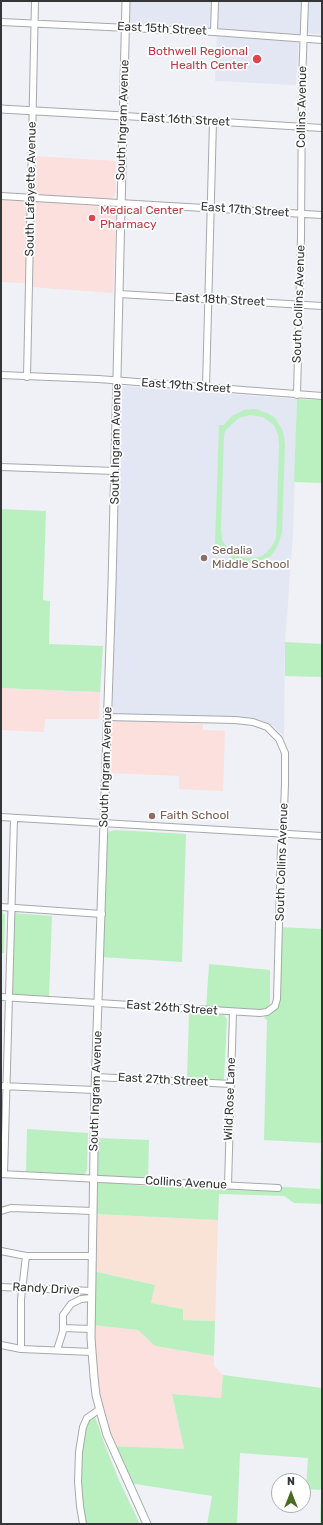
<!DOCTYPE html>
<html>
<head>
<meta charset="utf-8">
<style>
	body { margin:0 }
	#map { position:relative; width:323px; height:1525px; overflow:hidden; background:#eff1f6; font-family:Rubik,sans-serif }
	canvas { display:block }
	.frame { position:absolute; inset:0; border:2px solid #343537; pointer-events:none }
	.north { position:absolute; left:271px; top:1473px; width:40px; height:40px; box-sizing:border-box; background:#fff; border:1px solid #aeaeaf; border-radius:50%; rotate:0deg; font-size:11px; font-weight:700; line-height:16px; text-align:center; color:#343537 }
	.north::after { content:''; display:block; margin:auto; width:14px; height:18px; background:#496b22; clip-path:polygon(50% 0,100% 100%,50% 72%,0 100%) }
</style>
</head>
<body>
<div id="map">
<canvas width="323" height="1525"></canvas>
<div class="frame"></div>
<div class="north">N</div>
</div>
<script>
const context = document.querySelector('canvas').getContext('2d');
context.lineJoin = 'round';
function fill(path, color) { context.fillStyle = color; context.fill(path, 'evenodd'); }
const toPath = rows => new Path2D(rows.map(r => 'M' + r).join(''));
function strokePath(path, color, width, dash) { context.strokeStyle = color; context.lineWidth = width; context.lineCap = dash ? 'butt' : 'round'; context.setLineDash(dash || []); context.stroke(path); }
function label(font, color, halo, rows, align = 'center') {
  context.font = font + ' Rubik,sans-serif'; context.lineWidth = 3.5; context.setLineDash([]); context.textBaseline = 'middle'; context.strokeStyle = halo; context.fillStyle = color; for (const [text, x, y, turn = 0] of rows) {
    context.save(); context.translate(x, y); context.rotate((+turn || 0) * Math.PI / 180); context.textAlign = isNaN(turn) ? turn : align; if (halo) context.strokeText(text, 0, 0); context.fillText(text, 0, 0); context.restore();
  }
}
fill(toPath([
	[34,156,116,161,116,192,114,196,111,199,35,195,33,191],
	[1,200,111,205,115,208,116,211,113,293,31,287,23,283,1,282],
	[1,688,100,692,99,719,45,719,44,732,1,730],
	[110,720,203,724,203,730,225,731,223,791,179,789,179,776,108,773],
	[92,1325,138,1330,155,1346,214,1356,214,1366,223,1375,221,1398,172,1394,184,1449,112,1446,99,1403]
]), '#fbe0dd');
fill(toPath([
	[95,1214,218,1220,215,1321,183,1320,183,1309,151,1303,155,1285,93,1271]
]), '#f9e2d6');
fill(toPath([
	[129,1,322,1,322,34,299,33,296,85,215,81,217,29,132,24,128,20],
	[122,386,297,399,293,535,285,642,284,737,274,727,259,719,112,714]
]), '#e2e7f3');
fill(toPath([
	[297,399,322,400,322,483,294,482],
	[256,409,269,414,275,418,283,431,285,444,282,532,278,545,271,556,256,562,248,563,241,563,233,559,220,546,215,545,219,425,224,425,232,416,244,410],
	[250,415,263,417,274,425,278,435,279,446,276,538,272,546,267,552,262,556,250,558,239,557,229,550,222,540,221,529,224,436,225,431,233,423,239,418],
	[1,509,46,511,43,600,50,601,49,644,103,646,100,692,1,688],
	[285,642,322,644,322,677,285,676],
	[116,830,186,834,182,962,101,957,106,835,110,831],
	[1,911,5,915,4,953,1,953],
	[12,913,52,916,49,997,9,995],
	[278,927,322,929,322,1204,294,1203,284,1196,219,1194,218,1220,95,1214,95,1188,97,1183,103,1182,146,1186,152,1184,269,1186,320,1189,321,1143,264,1140,267,1020,264,1018,273,1011,276,1001],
	[209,964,270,970,270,1003,267,1010,260,1013,206,1009],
	[189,1013,224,1015,227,1019,224,1079,221,1081,187,1079],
	[27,1129,88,1133,87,1170,85,1174,81,1175,26,1173],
	[96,1138,149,1140,148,1179,99,1176,95,1172],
	[93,1271,155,1285,151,1303,183,1309,183,1320,215,1321,214,1356,155,1346,138,1330,92,1325],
	[223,1375,322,1388,322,1524,320,1524,321,1490,306,1489,308,1458,240,1453,237,1524,207,1524,212,1496,129,1483,112,1446,184,1449,172,1394,221,1398],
	[90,1417,95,1417,97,1422,106,1448,118,1478,140,1524,87,1524,84,1518,80,1498,83,1427]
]), '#baefc0');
const minor = toPath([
	[1,22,214,32,322,40],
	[214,32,215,1],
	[124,116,322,128],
	[1,196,322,215],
	[119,294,322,306],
	[1,375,98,379,322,396],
	[27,377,35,1],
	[206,387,213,121],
	[297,395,301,237,302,81,305,1],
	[1,467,115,471],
	[1,817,322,836],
	[1,907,102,914],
	[1,997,260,1013,267,1012,275,1006,277,999,281,847,283,834,285,784,285,753,279,739,267,727,253,722,235,720,107,717],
	[96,1077,231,1084],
	[1,1086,95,1090],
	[1,1174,278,1188],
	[4,1174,14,818],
	[228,1185,233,1012],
	[1,1211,11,1208,93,1211],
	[1,1251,26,1256,92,1256],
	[1,1287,92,1291],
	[63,1328,91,1329],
	[1,1345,21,1349,92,1352],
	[21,1349,21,1299,26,1256],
	[57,1350,63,1331,63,1315,71,1304,81,1299,92,1298],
	[83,1524,80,1506,78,1482,79,1452,83,1427,87,1418,100,1409]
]);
const major = toPath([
	[126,1,112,584,95,1090,91,1338,94,1377,96,1395,101,1414,107,1435,147,1524],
	[1,109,124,116]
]);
strokePath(minor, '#a6a8ad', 8);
strokePath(major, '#a6a8ad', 9);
strokePath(minor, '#fff', 6);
strokePath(major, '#fff', 7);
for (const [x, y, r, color] of [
	[257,59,5,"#e0444e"],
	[92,218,4,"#e0444e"],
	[204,558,4,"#8d6e63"],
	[152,816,4,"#8d6e63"]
]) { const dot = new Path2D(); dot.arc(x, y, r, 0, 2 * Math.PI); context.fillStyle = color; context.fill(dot); strokePath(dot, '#fff', 1.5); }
label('12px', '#343537', '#fff', [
	["East 15th Street",162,29,3],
	["Collins Avenue",302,107,-89],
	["South Ingram Avenue",123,120,-88],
	["East 16th Street",185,120,3],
	["South Lafayette Avenue",31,189,-89],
	["East 17th Street",245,210,4],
	["East 18th Street",220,300,3],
	["South Collins Avenue",299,304,-88],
	["East 19th Street",186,386,4],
	["South Ingram Avenue",116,444,-89],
	["South Ingram Avenue",106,767,-88],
	["South Collins Avenue",282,862,-88],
	["East 26th Street",172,1008,4],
	["East 27th Street",163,1080,3],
	["South Ingram Avenue",96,1091,-88],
	["Wild Rose Lane",230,1099,-88],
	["Collins Avenue",186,1183,3],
	["Randy Drive",46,1289,3]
]);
label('12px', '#be3a42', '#fff', [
	["Bothwell Regional",248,52],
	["Health Center",248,66],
	["Medical Center",100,211,"left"],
	["Pharmacy",100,225,"left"]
], 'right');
label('12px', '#785e54', '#fff', [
	["Sedalia",212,551],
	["Middle School",212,565],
	["Faith School",160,816]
], 'left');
</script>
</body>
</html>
